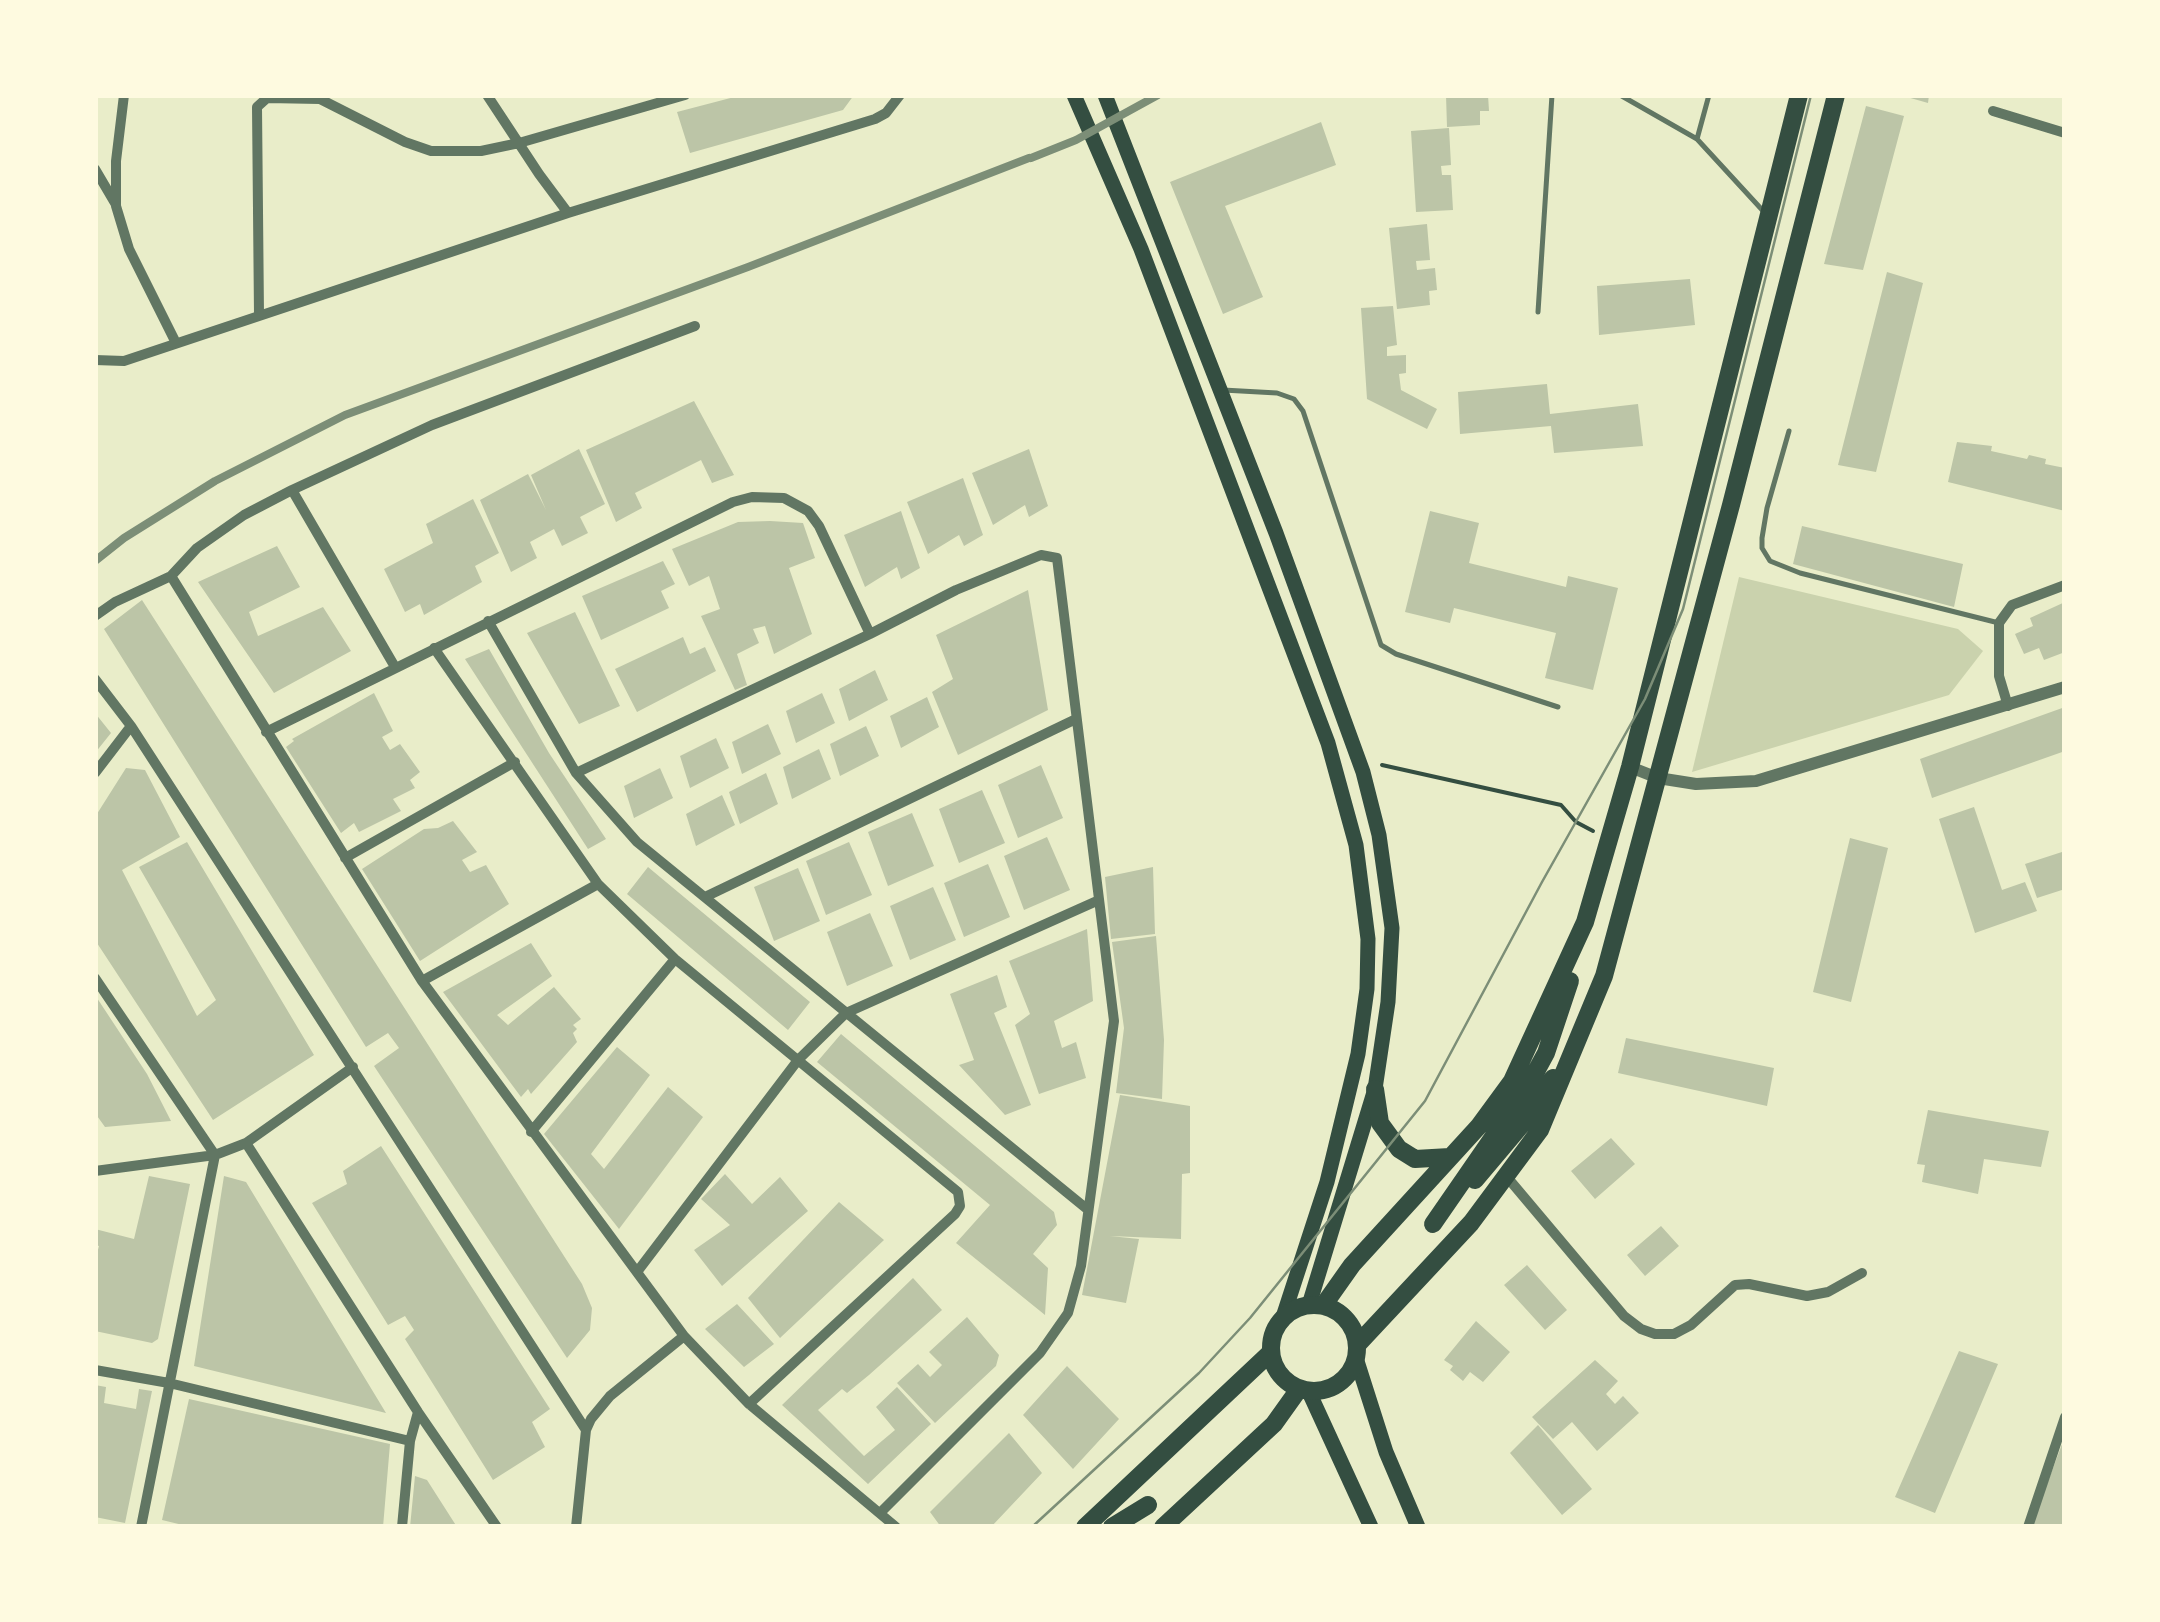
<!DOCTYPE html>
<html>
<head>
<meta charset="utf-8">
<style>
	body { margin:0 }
	#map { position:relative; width:2160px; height:1622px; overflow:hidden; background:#e9edc9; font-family:Overpass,sans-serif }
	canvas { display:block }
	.frame { position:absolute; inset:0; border:98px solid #fefae0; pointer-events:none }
</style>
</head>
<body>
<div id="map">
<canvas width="2160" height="1622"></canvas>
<div class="frame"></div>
</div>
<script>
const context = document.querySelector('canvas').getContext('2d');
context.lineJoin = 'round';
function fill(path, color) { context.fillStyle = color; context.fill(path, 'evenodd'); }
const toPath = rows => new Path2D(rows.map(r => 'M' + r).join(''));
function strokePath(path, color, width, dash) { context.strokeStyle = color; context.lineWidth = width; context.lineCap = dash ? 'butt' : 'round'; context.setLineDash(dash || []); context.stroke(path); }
fill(toPath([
	[1739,577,1958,629,1983,651,1949,695,1692,772]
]), '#cad2ad');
fill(toPath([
	[742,95,854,95,843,110,690,153,677,112],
	[1446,95,1488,95,1489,111,1480,111,1480,125,1447,127],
	[1900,95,1929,95,1928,103],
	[1866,106,1904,116,1863,270,1824,264],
	[1321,122,1336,165,1225,206,1263,297,1223,314,1170,182],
	[1449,128,1451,165,1441,166,1442,175,1451,175,1453,210,1416,212,1411,131],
	[1427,224,1430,260,1416,261,1417,270,1435,268,1437,290,1429,291,1430,305,1397,309,1389,228],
	[1887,272,1923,283,1876,472,1838,465],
	[1690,279,1695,325,1599,335,1597,286],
	[1393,306,1397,345,1387,347,1387,356,1406,355,1406,373,1399,374,1401,390,1437,409,1427,429,1367,399,1361,308],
	[1547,384,1550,414,1638,404,1643,446,1554,453,1551,426,1460,434,1458,392],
	[694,401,734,475,712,483,701,460,635,493,642,508,616,522,586,450],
	[1957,442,1992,446,1991,451,2027,459,2029,455,2046,459,2045,464,2065,468,2065,511,1948,482],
	[579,449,605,504,580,517,588,533,562,546,554,529,530,542,537,558,511,572,480,500,528,474,546,510,531,475],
	[1029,449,1048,506,1029,517,1025,505,993,525,972,473],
	[963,478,983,535,964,546,959,535,928,554,907,502],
	[473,499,499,553,475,566,482,582,424,615,420,604,405,612,384,569,433,543,426,524],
	[901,511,920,568,901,579,897,567,865,587,844,535],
	[1430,511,1479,523,1469,563,1566,587,1568,576,1618,588,1593,690,1545,678,1556,633,1454,608,1450,623,1405,612],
	[770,521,803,523,815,558,789,568,812,634,774,654,765,626,753,629,759,643,737,654,747,685,735,690,701,616,720,609,709,576,689,586,672,549,738,522],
	[1802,526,1963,564,1954,607,1793,564],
	[277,546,300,587,249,612,258,636,323,607,351,651,274,693,198,582],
	[663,561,675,584,661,591,669,608,601,640,582,596],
	[1028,590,1048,710,958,755,932,692,953,679,936,635],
	[142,600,582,1284,592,1308,590,1330,567,1358,374,1066,399,1048,388,1033,366,1047,104,629],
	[2065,602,2065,652,2044,660,2039,648,2024,654,2015,634,2033,626,2030,618],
	[575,612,620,706,579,724,527,633],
	[683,637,690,654,705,647,716,671,637,712,615,669],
	[489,649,549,753,606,839,588,849,465,659],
	[875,670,888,700,849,721,839,689],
	[374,693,393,731,382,737,390,750,400,744,420,772,410,780,415,788,393,799,401,811,359,832,354,823,341,833,286,747,294,741,292,739],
	[822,693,835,723,796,743,786,711],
	[927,697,939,727,901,748,890,716],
	[2065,707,2065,751,1932,798,1920,759],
	[95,713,111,733,95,753],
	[768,724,781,754,742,774,732,742],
	[866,726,879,756,840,776,830,744],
	[716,738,729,768,690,788,680,756],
	[819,749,831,779,792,799,783,767],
	[1041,765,1063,818,1018,838,998,785],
	[126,768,145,770,180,837,122,870,197,1016,216,1000,139,867,187,842,314,1055,213,1120,95,940,95,817],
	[660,768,673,798,634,818,624,786],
	[766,773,778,804,740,824,729,792],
	[982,790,1005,843,959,863,939,809],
	[722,795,735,825,696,846,686,814],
	[1974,807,2002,890,2025,882,2037,911,1975,933,1939,819],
	[912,813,934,866,888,886,868,832],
	[453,821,477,852,462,860,470,872,486,865,509,904,420,961,362,869,424,829,438,828],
	[1047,837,1070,890,1024,910,1004,856],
	[1850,838,1888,848,1851,1002,1813,992],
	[849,842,872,895,826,915,806,861],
	[2065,851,2065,889,2037,898,2025,864],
	[988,864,1010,917,964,937,944,883],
	[648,867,810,1002,788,1030,627,894],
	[1153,867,1155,934,1111,939,1105,877],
	[798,868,820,921,774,941,754,887],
	[933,887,956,940,910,960,890,906],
	[870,913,893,966,847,986,827,932],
	[1087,929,1093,1001,1054,1021,1062,1048,1076,1042,1086,1078,1039,1094,1015,1025,1030,1014,1009,961],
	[1156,936,1164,1040,1162,1099,1116,1093,1124,1028,1112,942],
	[531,943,552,976,497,1015,508,1025,554,987,581,1019,573,1025,577,1029,573,1033,577,1042,531,1094,528,1089,521,1097,443,992],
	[997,975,1007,1007,994,1013,1031,1105,1005,1115,959,1065,974,1060,950,994],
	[95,995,147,1074,171,1121,105,1127,95,1113],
	[841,1034,1054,1212,1057,1225,1033,1254,1048,1268,1045,1315,956,1243,990,1205,817,1062],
	[1626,1038,1774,1068,1767,1106,1618,1073],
	[617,1047,650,1075,591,1154,604,1169,668,1087,703,1117,619,1229,544,1134],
	[1120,1095,1190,1106,1190,1173,1182,1174,1181,1239,1110,1236,1139,1239,1126,1303,1082,1295],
	[1928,1110,2049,1131,2041,1167,1984,1159,1978,1194,1922,1182,1925,1165,1917,1164],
	[1611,1138,1635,1164,1595,1199,1571,1171],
	[381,1146,550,1409,532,1422,545,1447,493,1480,405,1339,414,1330,405,1316,388,1325,312,1203,347,1184,343,1171],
	[725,1174,752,1204,780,1177,808,1211,722,1286,694,1250,730,1225,701,1199],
	[149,1176,190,1184,158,1339,152,1343,95,1331,95,1261,99,1246,95,1245,95,1229,134,1239],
	[224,1176,246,1182,386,1413,194,1366],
	[839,1202,884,1240,780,1338,748,1298],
	[1661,1226,1679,1246,1645,1276,1627,1255],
	[1527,1265,1567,1310,1545,1330,1504,1285],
	[913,1278,942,1310,869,1375,847,1393,842,1389,818,1410,864,1456,895,1430,876,1407,897,1387,931,1424,868,1484,782,1405],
	[737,1304,774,1344,744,1367,705,1329],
	[967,1317,999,1355,996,1366,935,1423,897,1383,918,1364,930,1377,942,1365,929,1352],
	[1476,1321,1510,1352,1483,1382,1470,1372,1463,1381,1450,1370,1453,1366,1444,1360],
	[1959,1351,1998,1364,1935,1513,1895,1497],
	[1595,1360,1618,1381,1606,1394,1615,1404,1623,1396,1639,1413,1597,1451,1572,1422,1553,1439,1532,1417],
	[1067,1366,1119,1419,1073,1469,1023,1415],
	[95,1385,106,1387,104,1403,136,1409,139,1389,152,1391,125,1523,95,1517],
	[189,1399,390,1444,383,1527,191,1527,162,1520],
	[1538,1425,1592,1489,1562,1515,1510,1453],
	[1009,1433,1042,1473,991,1527,941,1527,930,1512],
	[2065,1436,2065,1527,2031,1527],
	[415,1476,427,1480,457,1527,410,1527]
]), '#bcc5a7');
strokePath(toPath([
	[1382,765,1561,805,1576,822,1593,831]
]), '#344e41', 4);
strokePath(toPath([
	[1620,95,1697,139,1765,213],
	[1697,139,1709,95],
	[1538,312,1552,95],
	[1223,390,1277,393,1294,399,1303,411,1381,645,1396,654,1558,707],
	[1789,431,1767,508,1762,538,1762,548,1770,561,1800,573,1999,623]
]), '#617663', 5);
strokePath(toPath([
	[124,95,116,161,116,206,129,249,176,343],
	[487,95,539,174,568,213],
	[1993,111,2065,133],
	[95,169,115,203],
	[259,315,257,107,267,98,320,99,405,142,431,151,481,151,519,143,685,95],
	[695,326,432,425,292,490,244,515,197,548,171,576,422,981,684,1336,749,1404,896,1527],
	[95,360,124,361,568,213,875,119,886,113,900,95],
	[292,490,395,667],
	[95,616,115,602,171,576],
	[488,621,576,773,637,842,1087,1209],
	[434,648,598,884,675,959,958,1192,960,1206,955,1214,749,1404],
	[95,679,131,726,586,1430],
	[2008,706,1999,676,1999,623,2012,605,2065,585],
	[266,732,733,502,752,497,784,498,808,511,819,526,870,634],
	[95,773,131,726],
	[576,773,870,634,956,590,1041,555,1057,558,1114,1021,1081,1266,1068,1313,1040,1353,881,1512],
	[345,858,515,762],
	[705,897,1076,719],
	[95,978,215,1155,95,1171],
	[422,981,598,884],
	[531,1132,675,959],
	[246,1143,418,1412,497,1527],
	[1507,1177,1624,1316,1641,1329,1655,1334,1674,1334,1691,1325,1735,1285,1749,1284,1807,1296,1828,1292,1862,1273],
	[637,1272,798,1060,846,1013,1099,900],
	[95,1370,169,1383,410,1441],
	[141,1527,215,1155,246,1143,353,1067],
	[402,1527,410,1441,418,1412],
	[576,1527,586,1430,591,1419,610,1396,684,1336],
	[2028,1527,2065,1417]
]), '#617663', 10);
strokePath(toPath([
	[1630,767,1658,778,1696,784,1756,781,2065,687]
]), '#617663', 12);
strokePath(toPath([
	[1074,95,1141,249,1253,545,1328,743,1356,845,1368,939,1367,989,1358,1054,1327,1182,1283,1317],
	[1105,95,1276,533,1363,772,1379,835,1392,928,1388,1002,1375,1089,1309,1305],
	[1356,1358,1386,1452,1418,1527],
	[1309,1392,1371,1527]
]), '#344e41', 15);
strokePath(toPath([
	[1375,1089,1380,1123,1399,1149,1415,1159,1450,1157],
	[1475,1180,1529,1116,1553,1078],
	[1433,1224,1527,1088,1546,1053,1570,981],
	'1271 1348a43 43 0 1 1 86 0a43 43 0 1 1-86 0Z',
	[1323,1306,1352,1265,1479,1126,1512,1081,1585,922,1630,767,1799,95],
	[1357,1345,1471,1223,1540,1130,1604,976,1731,505,1836,95],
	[1085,1527,1270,1353],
	[1112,1527,1148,1505],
	[1163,1527,1274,1424,1299,1389]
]), '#344e41', 18);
strokePath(toPath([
	[1032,1527,1199,1373,1250,1318,1425,1101,1542,882,1645,699,1683,609,1811,95]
]), '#7c8e77', 2.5);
strokePath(toPath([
	[1031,158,1076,140,1158,95],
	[95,561,124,538,215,481,345,415,748,267,1029,158]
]), '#7c8e77', 8);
</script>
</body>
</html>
